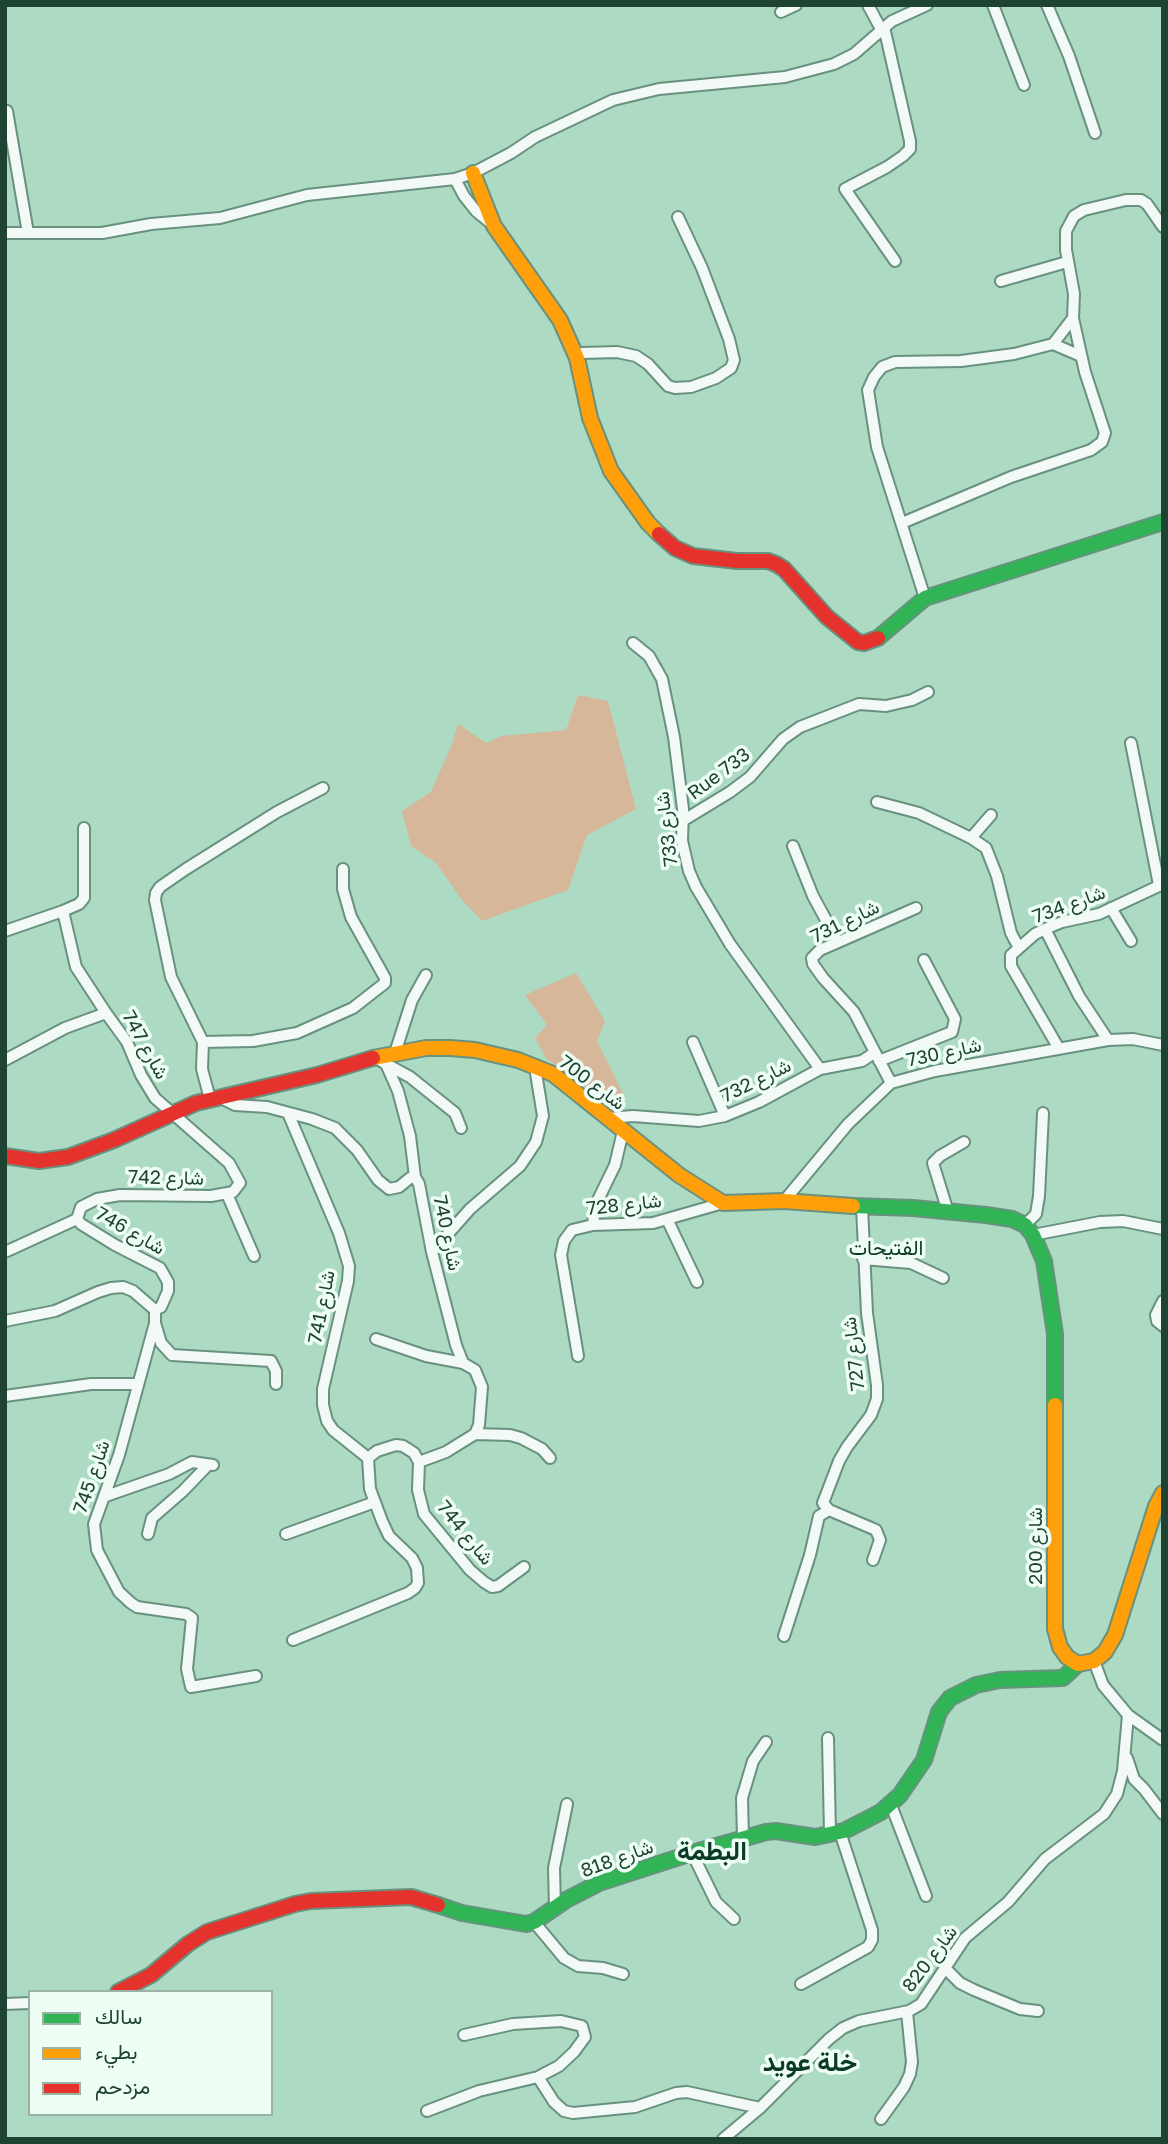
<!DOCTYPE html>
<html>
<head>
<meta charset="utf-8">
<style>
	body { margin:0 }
	#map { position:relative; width:1168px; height:2144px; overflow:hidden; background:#acdac3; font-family:"Golos Text",Vazirmatn,sans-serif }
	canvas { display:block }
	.frame { position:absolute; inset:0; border:7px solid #1f4332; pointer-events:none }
	.legend { position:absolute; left:28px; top:1990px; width:245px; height:126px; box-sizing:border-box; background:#eefef5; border:2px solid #9bb3a7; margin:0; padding:9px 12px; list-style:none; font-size:21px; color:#1f4332 }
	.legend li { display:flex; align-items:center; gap:14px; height:35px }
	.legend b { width:35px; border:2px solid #9bb3a7 }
</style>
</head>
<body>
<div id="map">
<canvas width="1168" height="2144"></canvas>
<div class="frame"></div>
<ul class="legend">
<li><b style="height:9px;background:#30b455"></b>سالك</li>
<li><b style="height:9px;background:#ff9f0a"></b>بطيء</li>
<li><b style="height:9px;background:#e5322d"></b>مزدحم</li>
</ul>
</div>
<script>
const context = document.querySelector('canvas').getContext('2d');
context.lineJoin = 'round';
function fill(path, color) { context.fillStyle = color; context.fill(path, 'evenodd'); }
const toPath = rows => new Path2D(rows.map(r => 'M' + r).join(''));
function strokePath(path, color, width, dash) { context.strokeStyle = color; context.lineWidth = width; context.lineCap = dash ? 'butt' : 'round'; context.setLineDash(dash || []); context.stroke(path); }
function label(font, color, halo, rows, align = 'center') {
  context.font = font + ' "Golos Text",Vazirmatn,sans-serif'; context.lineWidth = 7; context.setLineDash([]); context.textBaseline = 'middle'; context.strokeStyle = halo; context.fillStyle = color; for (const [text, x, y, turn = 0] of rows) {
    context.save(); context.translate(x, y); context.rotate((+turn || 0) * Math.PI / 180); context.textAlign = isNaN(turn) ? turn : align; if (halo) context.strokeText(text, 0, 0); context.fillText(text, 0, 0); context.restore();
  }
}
fill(toPath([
	[578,695,608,701,636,809,587,835,568,890,482,921,463,901,435,862,411,846,402,811,431,792,452,744,458,724,486,743,502,736,566,730],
	[576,973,605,1021,597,1041,625,1098,608,1104,546,1058,535,1038,547,1025,525,995]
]), '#d7b799');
const street = toPath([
	[868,5,881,29],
	[993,5,1024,85],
	[1047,5,1069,56,1095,133],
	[781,12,796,5],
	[884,27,910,141,910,149,903,156,887,167,845,189,895,261],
	[7,111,28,233],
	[455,179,464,196,476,211,492,224],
	[5,233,102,233,151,224,220,218,307,195,455,179,473,173,511,153,535,137,613,100,659,89,785,77,834,64,854,54,892,21,927,5],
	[1001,281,1067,262],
	[1053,344,1081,356],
	[577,358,582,353,617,352,636,356,648,364,668,386,675,388,691,387,716,378,731,368,734,360,729,339,702,268,678,217],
	[902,523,1011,477,1091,450,1102,442,1105,433,1085,372,1073,318,1074,294,1066,250,1066,231,1074,216,1084,210,1126,200,1141,200,1147,204,1163,227],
	[925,598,877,447,868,390,874,377,882,367,895,362,961,361,1014,354,1053,344,1073,318],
	[633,643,649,656,662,679,674,737,683,809,682,841,689,871,696,887,730,944,820,1069],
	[1131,743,1159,885],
	[877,802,919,813,971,838,986,848,997,876,1011,933,1019,948],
	[684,820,730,792,750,777,783,739,800,727,859,704,886,706,912,700,928,692],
	[971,838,991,815],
	[793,846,813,896,838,942],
	[1111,908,1131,941],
	[63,911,79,904,84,898,84,828],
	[1045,929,1079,996,1108,1040],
	[5,931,63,911,76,967,106,1013],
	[203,1042,253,1041,297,1033,353,1008,385,983,385,978,351,917,343,889,343,869],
	[693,1042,725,1116],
	[1058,1047,1011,966,1011,955,1035,934,1045,929,1062,922,1099,914,1163,884],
	[395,1053,412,1000,426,975],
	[375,1057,386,1064,398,1091,410,1136,415,1177],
	[5,1060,65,1028,106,1013,127,1042,141,1075,155,1098,229,1163,240,1183,233,1192,211,1196,120,1195,97,1199,81,1207,77,1219,5,1252],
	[879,1061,952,1032,955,1019,924,960],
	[386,1064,410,1077,455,1113,461,1128],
	[891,1083,854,1012,823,978,813,964,812,958,820,950,916,908],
	[221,1098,235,1105,267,1107,312,1119,335,1128,357,1150,378,1180,389,1189,399,1187,410,1178,415,1177,419,1184,432,1252,456,1345,463,1363,475,1370,482,1387,479,1425,475,1434,510,1435,521,1438,542,1449,550,1458],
	[210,1099,202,1069,203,1042,171,977,155,900,156,893,160,887,186,869,277,812,323,788],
	[288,1113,339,1233,349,1266,348,1281,323,1389,323,1405,327,1421,333,1430,368,1458],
	[608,1118,633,1116,699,1121,725,1116,759,1102,820,1069,862,1061,874,1053],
	[227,1194,254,1256],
	[784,1201,848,1124,891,1083,935,1071,1108,1040,1133,1039,1163,1045],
	[948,1212,933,1163,940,1156,964,1142],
	[77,1219,81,1224,115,1245,160,1268,168,1282,168,1291,161,1307,155,1310],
	[667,1219,697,1282],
	[593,1225,595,1206,615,1165,623,1131],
	[1025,1225,1036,1214,1039,1196,1043,1113],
	[1033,1235,1100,1222,1123,1221,1163,1229],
	[432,1252,470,1209,520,1166,536,1142,543,1116,535,1067],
	[863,1259,911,1263,943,1278],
	[1163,1301,1156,1315,1157,1321,1163,1326],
	[5,1321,55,1311,98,1292,111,1288,123,1287,133,1291,155,1310,155,1323,161,1343,172,1355,271,1361,276,1371,276,1384],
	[155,1323,119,1455,94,1524,97,1550,119,1592,131,1603,137,1607,186,1614,192,1618,187,1669,191,1687,256,1676],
	[376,1339,426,1356,463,1363],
	[578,1356,561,1255,564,1241,572,1230,593,1225,653,1223,723,1203],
	[5,1396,91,1384,137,1384],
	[368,1458,377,1451,396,1445,403,1446,414,1453,419,1462,418,1490,424,1514,470,1570,484,1582,492,1587,498,1586,524,1567],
	[419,1462,446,1452,475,1434],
	[106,1496,169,1474,192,1462,213,1465],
	[829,1510,876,1530,880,1540,873,1560],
	[148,1534,152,1518,183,1491,208,1465],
	[286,1534,375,1502],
	[784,1636,810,1555,819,1516,829,1510,823,1503,839,1461,847,1447,871,1415,877,1399,877,1385,867,1313,862,1207],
	[293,1640,408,1593,415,1588,418,1583,417,1568,412,1558,389,1536,382,1521,370,1489,368,1458],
	[1094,1661,1103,1685,1128,1715,1163,1740],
	[828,1738,830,1834],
	[1127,1758,1134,1779,1144,1789,1163,1814],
	[891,1805,926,1896],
	[743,1839,742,1798,753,1761,766,1742],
	[692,1853,716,1902,734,1919],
	[555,1908,554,1868,567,1804],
	[534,1922,564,1958,578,1966,603,1968,623,1974],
	[945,1968,960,1983,974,1990,1020,2009,1038,2011],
	[801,1984,868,1947,872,1940,872,1930,840,1832],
	[5,2004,30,2003],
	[538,2077,554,2102,564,2111,573,2113,635,2107,676,2093,687,2092,760,2108],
	[427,2111,479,2091,538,2077,559,2066,574,2052,585,2037,582,2026,561,2021,513,2024,464,2035],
	[881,2119,904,2087,910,2074,912,2062,907,2012],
	[723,2139,760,2108,829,2039,843,2028,859,2021,909,2011,921,2004,965,1938,1008,1902,1045,1859,1104,1814,1117,1794,1123,1771,1128,1715]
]);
const fast = toPath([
	[878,638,925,598,1163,522],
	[853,1206,913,1208,986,1215,1012,1219,1025,1225,1033,1235,1044,1261,1055,1334,1055,1405],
	[438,1905,462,1913,526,1924,534,1922,566,1900,599,1883,692,1853,766,1832,776,1831,815,1837,844,1831,881,1812,900,1795,924,1760,939,1712,950,1698,976,1685,1000,1680,1063,1678,1078,1664]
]);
const slow = toPath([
	[473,173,494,226,560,320,577,358,590,418,611,471,648,523,659,534],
	[373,1058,426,1048,450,1048,475,1050,518,1060,553,1074,679,1175,723,1203,784,1201,853,1206],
	[1055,1405,1055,1629,1060,1647,1067,1657,1078,1664,1094,1661,1105,1652,1115,1635,1156,1506,1163,1493]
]);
const jam = toPath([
	[659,534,675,548,693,556,737,561,768,561,776,564,784,569,827,617,858,642,864,643,878,638],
	[5,1156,39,1161,68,1157,114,1140,196,1103,317,1075,373,1058],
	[118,1992,151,1975,188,1944,207,1932,295,1904,311,1901,411,1897,438,1905]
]);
strokePath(street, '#69917f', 14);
strokePath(fast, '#69917f', 18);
strokePath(slow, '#69917f', 18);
strokePath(jam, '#69917f', 18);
strokePath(street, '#f3f9f6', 10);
strokePath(fast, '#30b455', 14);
strokePath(slow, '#ff9f0a', 14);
strokePath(jam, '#e5322d', 14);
label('19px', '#1f4332', '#eefef5', [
	["Rue 733",719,774,-37],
	["شارع 733",667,829,-97],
	["شارع 734",1069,905,-20],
	["شارع 731",845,922,-26],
	["شارع 747",145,1045,61],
	["شارع 730",944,1053,-12],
	["شارع 732",756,1081,-26],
	["شارع 700",592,1083,37],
	["شارع 742",166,1178,1],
	["شارع 728",624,1205,-6],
	["شارع 746",130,1231,30],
	["شارع 740",447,1233,78],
	["شارع 741",322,1307,-79],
	["شارع 727",854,1354,-97],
	["شارع 745",92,1477,-71],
	["شارع 744",465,1533,51],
	["شارع 200",1036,1546,-90],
	["شارع 818",617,1859,-20],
	["شارع 820",930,1959,-53]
]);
label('21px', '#0a3a27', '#eefef5', [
	["الفتيحات",886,1248]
]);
label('bold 26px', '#0a3a27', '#eefef5', [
	["البطمة",712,1852],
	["خلة عويد",810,2063]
]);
</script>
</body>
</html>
